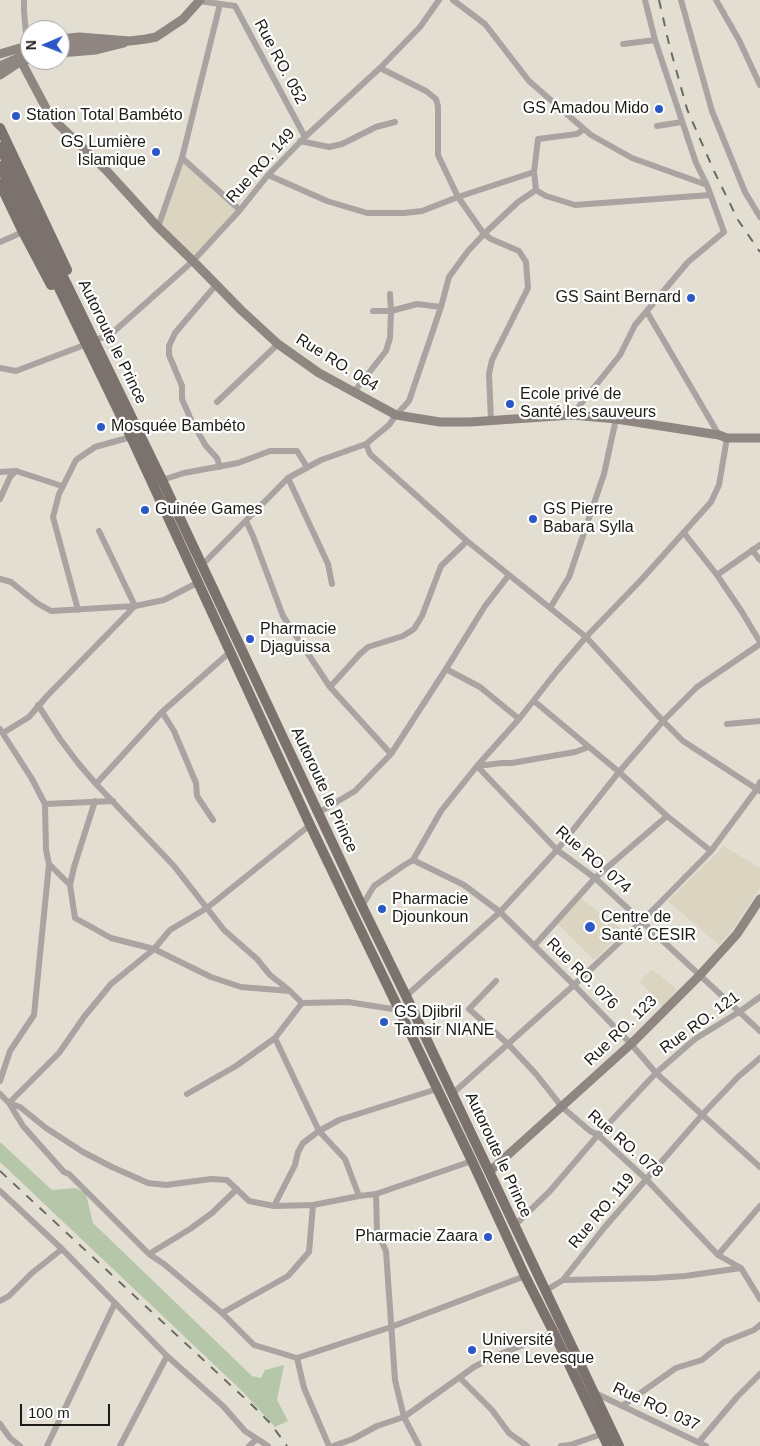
<!DOCTYPE html>
<html>
<head>
<meta charset="utf-8">
<style>
	body { margin:0 }
	#map { position:relative; width:760px; height:1446px; overflow:hidden; background:#e2dfd2; font-family:Helvetica,sans-serif }
	canvas { display:block }
	.north { position:absolute; left:20px; top:20px; width:50px; height:50px; box-sizing:border-box; background:#fff; border:1px solid #a4a4a2; border-radius:50%; rotate:269deg; font-size:14px; font-weight:700; line-height:20px; text-align:center; color:#1c1b16 }
	.north::after { content:''; display:block; margin:auto; width:18px; height:22px; background:#2c58c7; clip-path:polygon(50% 0,100% 100%,50% 72%,0 100%) }
	.scale { position:absolute; left:20px; top:1404px; width:90px; height:22px; box-sizing:border-box; border:2px solid #1c1b16; border-top:0; padding-left:6px; font-size:15px; line-height:18px; white-space:nowrap; color:#1c1b16; -webkit-text-stroke:4px #fff; paint-order:stroke }
</style>
</head>
<body>
<div id="map">
<canvas width="760" height="1446"></canvas>
<div class="north">N</div>
<div class="scale">100 m</div>
</div>
<script>
const context = document.querySelector('canvas').getContext('2d');
context.lineJoin = 'round';
function fill(path, color) { context.fillStyle = color; context.fill(path, 'evenodd'); }
const toPath = rows => new Path2D(rows.map(r => 'M' + r).join(''));
function strokePath(path, color, width, dash) { context.strokeStyle = color; context.lineWidth = width; context.lineCap = dash ? 'butt' : 'round'; context.setLineDash(dash || []); context.stroke(path); }
function label(font, color, halo, rows, align = 'center') {
  context.font = font + ' Helvetica,sans-serif'; context.lineWidth = 4.5; context.setLineDash([]); context.textBaseline = 'middle'; context.strokeStyle = halo; context.fillStyle = color; for (const [text, x, y, turn = 0] of rows) {
    context.save(); context.translate(x, y); context.rotate((+turn || 0) * Math.PI / 180); context.textAlign = isNaN(turn) ? turn : align; if (halo) context.strokeText(text, 0, 0); context.fillText(text, 0, 0); context.restore();
  }
}
fill(toPath([
	[185,162,238,210,192,258,159,226,181,165],
	[724,846,760,868,760,887,734,928,719,945,668,901],
	[580,898,624,931,595,959,593,959,557,923],
	[652,969,677,989,663,1006,640,982]
]), '#dad4c0');
fill(toPath([
	[0,1142,52,1190,76,1188,86,1194,93,1223,252,1376,261,1378,265,1370,284,1365,277,1400,288,1421,275,1427,243,1392,0,1162]
]), '#b6c6a8');
strokePath(toPath([
	[24,0,24,11,27,45],
	[453,0,485,24,529,81,584,129],
	[645,0,655,40,696,163,707,185],
	[681,0,712,111,745,192,760,217],
	[716,0,739,40,760,85],
	[199,1,235,6,305,137],
	[623,44,655,40],
	[380,68,426,91,436,99,438,106,438,155,458,197,484,234,491,239,519,251,526,262,528,288,492,360,489,374,491,421],
	[657,126,682,122],
	[300,141,329,147,342,144,376,127,395,122],
	[182,158,240,210],
	[268,175,327,201,367,213,404,213,422,211,458,197,534,172],
	[158,227,182,158,220,4],
	[0,242,23,232],
	[216,285,175,333,169,346,169,355,182,386,182,399,192,422,206,446,217,458,220,467],
	[373,311,391,311,417,304,441,307],
	[647,312,719,435],
	[95,340,110,335,193,261,240,210,268,175,305,137,380,68,420,27,439,0],
	[0,368,16,371,87,344],
	[354,392,386,351,390,338,391,311,390,294],
	[217,402,278,344],
	[572,415,620,355,635,325,688,262,724,232,707,185,632,158,591,135,584,129,577,134,538,139,534,172,536,190,546,196,575,205,710,195],
	[366,444,370,454,467,541,586,637,663,721,683,741,760,791],
	[0,472,16,471,62,486],
	[288,478,328,564,332,584],
	[162,480,184,473,238,463,270,451,297,451,307,467],
	[0,499,10,477,16,471],
	[246,521,253,536,283,616,330,687,391,754],
	[684,533,717,575,760,545],
	[752,550,760,560],
	[202,565,288,478,321,460,366,444,389,425,396,415,409,401,441,307,449,277,468,251,484,234,518,202,536,190],
	[717,575,742,612,760,642],
	[0,579,11,582,37,603,51,611,135,606,164,600,197,583],
	[550,608,569,577,604,474,616,419],
	[78,610,53,517,59,494,76,460,95,447,131,437],
	[446,669,480,687,519,719],
	[330,687,360,654,368,647,403,636,414,629,422,616,441,566,467,541],
	[534,701,619,772,667,816,711,851],
	[38,705,60,739,78,763,96,784,174,866,224,930,257,959,270,975,289,990],
	[162,712,174,731,196,783,197,796,213,820],
	[727,724,760,721],
	[0,729,32,779,45,804,46,850,49,864,70,885],
	[3,733,29,717,47,696,135,606,99,531],
	[477,766,557,850,595,878,760,1031],
	[477,766,502,763,512,763,575,752,589,747],
	[96,784,162,712,230,652],
	[95,801,74,867,70,885,75,918,111,938,154,949,211,977,241,987,290,991,302,1003,348,1002,399,1010],
	[45,804,113,801],
	[318,813,355,791,391,754,446,669,485,606,509,575],
	[310,825,207,908,170,930,154,949,111,984,84,1017,59,1053,9,1103,20,1107,46,1128,83,1152,112,1167,148,1183,166,1185,211,1179,227,1180,249,1201,274,1206,313,1205,359,1196,376,1194,472,1161],
	[413,860,464,885,500,912,574,985,631,1044,656,1073,760,1167],
	[362,906,374,886,403,866,413,860,441,811,477,766,519,719,557,671,586,637,642,579,711,502,719,485,727,438],
	[534,946,595,878,667,816],
	[496,981,469,1009,508,1044,536,1074,562,1107,590,1131,598,1135,646,1179,718,1255,741,1268,760,1299],
	[406,996,500,912,557,850,619,772,663,721,697,687,760,644],
	[275,1038,319,1131,339,1120,437,1089],
	[0,1081,10,1051,34,1015,49,864],
	[0,1094,9,1103,23,1126,64,1172,69,1174,149,1254,164,1264,222,1313,254,1345,297,1358,391,1327,525,1276],
	[187,1094,236,1066,275,1038,302,1003],
	[452,1094,574,985,642,921,711,851,757,789,760,782],
	[0,1191,62,1249,167,1356,223,1406,245,1431,268,1446],
	[376,1194,377,1232,386,1251,395,1380,404,1417,419,1446],
	[274,1206,295,1165,298,1152,303,1143,319,1131,345,1159,359,1196],
	[514,1226,550,1191,598,1135,656,1073,695,1039,739,1012,760,997],
	[149,1254,190,1229,212,1213,237,1189],
	[718,1255,760,1206],
	[563,1280,656,1278,685,1276,741,1268],
	[545,1291,563,1280,604,1228,702,1115,738,1077,760,1058],
	[0,1301,9,1296,32,1273,62,1249],
	[222,1313,288,1276,309,1252,313,1205],
	[297,1358,304,1388,329,1446],
	[460,1378,492,1410,509,1433,527,1446],
	[595,1393,706,1446],
	[622,1406,676,1368,702,1360,724,1342,754,1330,760,1325],
	[0,1424,10,1438,20,1446],
	[699,1442,737,1397,760,1374],
	[47,1446,115,1303],
	[120,1446,167,1356],
	[249,1446,257,1439],
	[333,1446,353,1439,377,1426,404,1417,474,1367,495,1356,554,1333],
	[561,1446,570,1445,602,1434]
]), '#a9a3a1', 6);
strokePath(toPath([
	[60,39,79,37,130,41,146,39,156,37,183,19,200,0],
	[68,46,103,43],
	[60,53,96,50,124,43],
	[0,54,30,45],
	[21,61,47,110,57,123,106,170,158,227,193,261,241,310,278,344,319,373,396,415,440,422,470,422,572,415,616,419,719,435,727,438,760,438],
	[0,66,20,57],
	[0,75,21,61,30,59],
	[489,1172,631,1044,700,975,737,934,760,899]
]), '#8f8682', 9);
strokePath(toPath([
	[0,128,67,270],
	[0,147,162,480,362,906,406,996,619,1446],
	[0,166,131,437,310,825,472,1161,525,1276,554,1333,608,1446],
	[0,184,23,232,51,285]
]), '#7c726d', 10);
strokePath(toPath([
	[659,0,669,44,687,109,714,171,738,220,760,252],
	[0,1171,253,1406,270,1423,287,1446]
]), '#6c6a62', 2, [9, 9]);
for (const [x, y, r, color] of [
	[659,109,5,"#2c58c7"],
	[16,116,5,"#2c58c7"],
	[156,152,5,"#2c58c7"],
	[691,298,5,"#2c58c7"],
	[510,404,5,"#2c58c7"],
	[101,427,5,"#2c58c7"],
	[145,510,5,"#2c58c7"],
	[533,519,5,"#2c58c7"],
	[250,639,5,"#2c58c7"],
	[382,909,5,"#2c58c7"],
	[590,927,6,"#2c58c7"],
	[384,1022,5,"#2c58c7"],
	[488,1237,5,"#2c58c7"],
	[472,1350,5,"#2c58c7"]
]) { const dot = new Path2D(); dot.arc(x, y, r, 0, 2 * Math.PI); context.fillStyle = color; context.fill(dot); strokePath(dot, '#fff', 2); }
label('16px', '#1c1b16', '#fff', [
	["Rue RO. 052",280,62,62],
	["Rue RO. 149",261,166,-48],
	["Autoroute le Prince",112,342,64],
	["Rue RO. 064",337,363,32],
	["Autoroute le Prince",324,790,65],
	["Rue RO. 074",593,860,41],
	["Rue RO. 076",582,974,45],
	["Rue RO. 121",700,1023,-36],
	["Rue RO. 123",621,1031,-44],
	["Rue RO. 078",625,1144,41],
	["Autoroute le Prince",498,1155,65],
	["Rue RO. 119",602,1211,-50],
	["Rue RO. 037",656,1407,25]
]);
label('16px', '#1c1b16', '#fff', [
	["GS Amadou Mido",649,109,"right"],
	["Station Total Bambéto",26,116],
	["GS Lumière",146,143,"right"],
	["Islamique",146,161,"right"],
	["GS Saint Bernard",681,298,"right"],
	["Ecole privé de",520,395],
	["Santé les sauveurs",520,413],
	["Mosquée Bambéto",111,427],
	["Guinée Games",155,510],
	["GS Pierre",543,510],
	["Babara Sylla",543,528],
	["Pharmacie",260,630],
	["Djaguissa",260,648],
	["Pharmacie",392,900],
	["Djounkoun",392,918],
	["Centre de",601,918],
	["Santé CESIR",601,936],
	["GS Djibril",394,1013],
	["Tamsir NIANE",394,1031],
	["Pharmacie Zaara",478,1237,"right"],
	["Université",482,1341],
	["Rene Levesque",482,1359]
], 'left');
</script>
</body>
</html>
